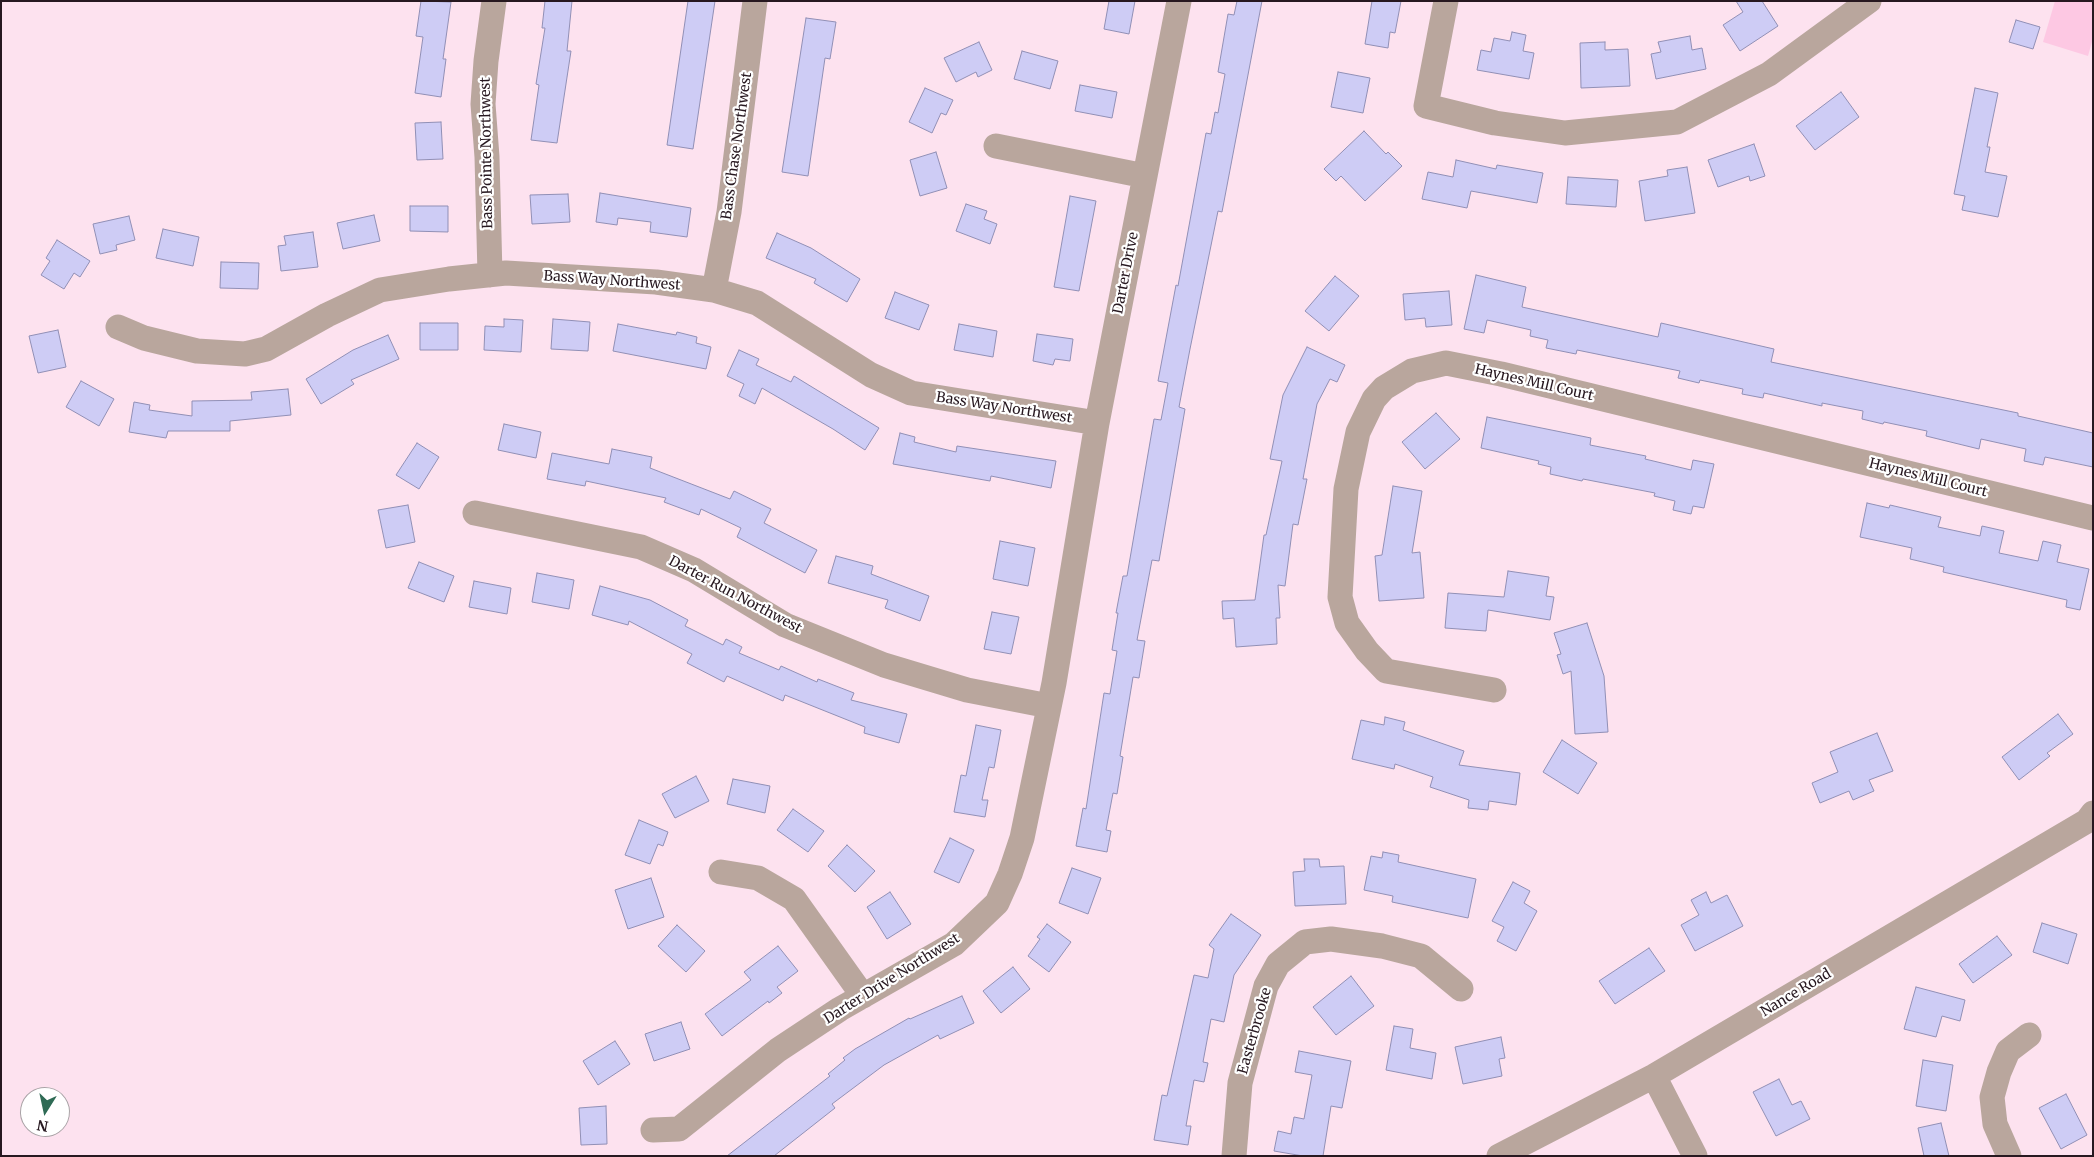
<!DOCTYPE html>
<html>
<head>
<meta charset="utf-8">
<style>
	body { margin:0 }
	#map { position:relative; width:2094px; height:1157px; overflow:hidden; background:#fde2ef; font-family:Merriweather,serif }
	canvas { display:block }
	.frame { position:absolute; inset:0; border:2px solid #271820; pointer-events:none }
	.north { position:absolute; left:20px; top:1087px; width:50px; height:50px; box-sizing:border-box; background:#fff; border:1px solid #a9a3a6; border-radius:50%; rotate:190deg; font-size:14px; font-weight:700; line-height:20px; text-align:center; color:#271820 }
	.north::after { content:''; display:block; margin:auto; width:18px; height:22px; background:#2f6b55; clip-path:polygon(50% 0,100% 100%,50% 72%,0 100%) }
</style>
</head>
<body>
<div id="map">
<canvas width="2094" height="1157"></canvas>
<div class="frame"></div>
<div class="north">N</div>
</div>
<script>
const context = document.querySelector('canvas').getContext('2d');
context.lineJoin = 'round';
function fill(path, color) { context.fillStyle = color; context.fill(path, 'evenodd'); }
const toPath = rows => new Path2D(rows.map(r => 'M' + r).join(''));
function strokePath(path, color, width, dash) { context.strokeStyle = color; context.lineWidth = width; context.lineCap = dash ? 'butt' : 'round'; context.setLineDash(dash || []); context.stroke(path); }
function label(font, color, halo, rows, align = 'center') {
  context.font = font + ' Merriweather,serif'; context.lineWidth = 4.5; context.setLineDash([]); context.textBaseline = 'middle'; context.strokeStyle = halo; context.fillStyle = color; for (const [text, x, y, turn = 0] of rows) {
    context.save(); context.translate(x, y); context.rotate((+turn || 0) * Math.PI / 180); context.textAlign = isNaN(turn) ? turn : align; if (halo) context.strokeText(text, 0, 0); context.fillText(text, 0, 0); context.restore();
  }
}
fill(toPath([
	[2055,1,2093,1,2093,38,2088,56,2043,42]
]), '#fdc8e3');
const building = toPath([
	[421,1,451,2,443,59,446,59,441,97,415,93,423,37,416,36,421,1],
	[545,1,572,1,567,51,571,51,557,143,531,140,539,85,536,84,545,28,542,28,545,1],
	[688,1,715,1,693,149,667,145,688,1],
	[1109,1,1135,1,1129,34,1104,29,1109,1],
	[1237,1,1262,1,1222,212,1218,211,1190,349,1179,407,1185,409,1159,561,1152,560,1137,640,1145,641,1139,678,1133,677,1120,756,1123,757,1117,794,1113,793,1106,830,1111,831,1107,852,1076,846,1083,808,1086,809,1104,693,1110,694,1117,651,1112,650,1118,613,1116,613,1123,576,1127,576,1154,419,1161,420,1168,383,1158,381,1176,285,1178,286,1206,133,1211,134,1215,112,1218,113,1225,74,1218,72,1228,14,1234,15,1237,1],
	[1372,1,1401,1,1395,33,1390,32,1388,48,1365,44,1372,1],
	[1736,1,1762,1,1778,26,1740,51,1723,25,1743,12,1736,1],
	[806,18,836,22,830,59,825,58,808,176,782,172,806,18],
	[2016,20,2040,27,2033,49,2009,42,2016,20],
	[1512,32,1526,35,1523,51,1534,53,1529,79,1477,70,1481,50,1491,52,1494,38,1510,41,1512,32],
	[1690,36,1692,50,1702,48,1706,69,1656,79,1651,54,1661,52,1658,42,1690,36],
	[979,42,992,70,978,77,976,72,956,82,944,58,979,42],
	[1605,42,1605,50,1628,49,1630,86,1581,88,1580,43,1605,42],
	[1022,51,1058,61,1050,89,1014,79,1022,51],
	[1338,72,1370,78,1363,113,1331,107,1338,72],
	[1080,85,1117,92,1112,118,1075,111,1080,85],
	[925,88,953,100,946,115,941,113,932,133,909,122,925,88],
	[1975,88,1998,93,1987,147,1990,147,1985,172,2007,176,1998,217,1962,210,1965,196,1954,194,1975,88],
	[1841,92,1859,117,1815,150,1796,126,1841,92],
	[441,122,443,159,417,160,415,123,441,122],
	[1364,131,1386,154,1388,152,1402,166,1365,201,1341,176,1336,181,1324,169,1364,131],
	[1754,144,1765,176,1750,181,1749,176,1718,187,1708,160,1754,144],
	[936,152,947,188,920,196,910,160,936,152],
	[1456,160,1496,169,1497,165,1543,173,1537,203,1471,191,1467,208,1422,199,1428,172,1453,177,1456,160],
	[1687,167,1695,213,1645,221,1639,181,1668,176,1667,170,1687,167],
	[1568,177,1618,180,1616,207,1566,204,1568,177],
	[600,193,691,208,687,237,650,232,651,222,618,218,617,225,596,222,600,193],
	[568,194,570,222,532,224,530,195,568,194],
	[1070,196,1096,201,1079,291,1054,287,1070,196],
	[966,204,987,211,984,219,997,224,990,244,956,231,966,204],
	[410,206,448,206,448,232,410,231,410,206],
	[374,215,380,241,343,249,337,223,374,215],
	[129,216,135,240,116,245,117,250,100,254,93,224,129,216],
	[163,229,199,237,193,266,156,258,163,229],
	[313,232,318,267,281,271,278,246,286,245,284,236,313,232],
	[777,233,811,248,860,279,847,302,814,283,816,279,766,258,777,233],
	[57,240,90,261,80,277,74,273,64,289,41,275,50,261,46,258,57,240],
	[221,262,259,263,258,289,220,288,221,262],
	[1476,275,1526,287,1522,307,1658,337,1661,323,1774,349,1771,362,2018,413,2018,416,2093,433,2093,467,2045,457,2043,465,2024,461,2026,449,1981,439,1979,449,1926,436,1927,431,1884,422,1883,424,1862,419,1863,411,1822,403,1822,406,1764,393,1763,398,1742,394,1743,389,1700,380,1699,383,1678,378,1680,371,1577,350,1576,354,1546,348,1548,340,1530,336,1531,330,1487,320,1484,333,1464,329,1476,275],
	[1335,276,1359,296,1329,331,1305,311,1335,276],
	[1449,291,1452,325,1426,327,1425,318,1405,320,1403,294,1449,291],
	[895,292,929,305,919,330,885,318,895,292],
	[504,319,523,320,521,352,484,350,485,326,504,327,504,319],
	[553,319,590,322,588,351,551,349,553,319],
	[420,323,458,323,458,350,420,350,420,323],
	[618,324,676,335,677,332,697,337,696,343,711,347,706,369,613,351,618,324],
	[959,324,997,331,993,357,954,350,959,324],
	[58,330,66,367,38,373,29,336,58,330],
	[1037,334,1073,339,1070,361,1055,359,1053,365,1033,361,1037,334],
	[388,335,399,359,351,380,354,384,321,404,306,379,353,350,388,335],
	[1307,347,1345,365,1337,382,1330,379,1317,404,1303,479,1307,479,1298,525,1293,524,1285,586,1278,585,1280,618,1276,618,1277,644,1236,647,1234,618,1223,619,1222,601,1255,600,1264,535,1266,535,1282,461,1270,459,1283,395,1307,347],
	[739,350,759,359,756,365,791,382,794,376,879,428,865,450,833,429,762,388,755,404,739,396,744,384,727,376,739,350],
	[81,381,114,399,99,426,66,407,81,381],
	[288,389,291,415,230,421,230,431,168,431,166,438,129,432,134,402,150,405,149,410,192,416,192,401,252,400,251,392,288,389],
	[1436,413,1460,439,1425,469,1402,442,1436,413],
	[1487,417,1591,438,1590,445,1646,456,1645,459,1691,470,1693,460,1714,464,1704,508,1693,506,1691,514,1673,510,1675,501,1654,496,1655,493,1583,479,1582,481,1550,474,1551,467,1538,464,1539,461,1481,448,1487,417],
	[504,424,541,432,536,458,498,450,504,424],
	[900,433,915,437,914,442,956,452,957,446,1056,461,1051,488,991,476,990,481,893,464,900,433],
	[417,443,439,457,419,489,396,475,417,443],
	[612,449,652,457,650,468,730,499,734,491,771,509,764,523,817,550,805,573,737,537,741,528,701,509,699,515,664,502,666,498,586,481,585,486,547,479,552,453,609,464,612,449],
	[1393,486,1422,491,1412,553,1420,552,1424,598,1379,601,1375,556,1382,555,1393,486],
	[1867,503,1889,508,1890,505,1941,517,1938,527,1980,536,1982,526,2004,531,1999,553,2038,561,2043,541,2061,545,2057,562,2089,569,2080,610,2066,607,2067,600,1943,572,1944,567,1910,559,1912,548,1860,537,1867,503],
	[408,505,415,542,386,548,378,510,408,505],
	[1000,541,1035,548,1028,586,993,579,1000,541],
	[836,556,873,566,871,574,929,596,920,621,885,608,888,600,828,583,836,556],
	[419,562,454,576,444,602,408,588,419,562],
	[1508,571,1549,577,1546,596,1554,597,1550,620,1488,610,1486,631,1445,628,1448,593,1504,597,1508,571],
	[537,573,574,580,569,609,532,602,537,573],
	[474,581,511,588,507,614,469,607,474,581],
	[600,586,650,600,688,620,685,626,723,645,726,639,742,647,739,653,779,670,781,666,817,682,818,679,854,693,851,700,907,714,899,743,864,733,865,727,785,695,783,701,727,676,724,682,687,663,692,654,629,621,628,625,592,615,600,586],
	[992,612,1019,617,1011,654,984,649,992,612],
	[1587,623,1604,676,1608,732,1575,734,1571,671,1563,674,1557,655,1561,654,1554,633,1587,623],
	[2058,714,2073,734,2047,753,2050,756,2019,780,2002,757,2058,714],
	[1385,717,1405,722,1403,730,1464,751,1459,765,1520,773,1516,805,1489,801,1488,810,1468,808,1469,800,1430,787,1433,777,1395,764,1394,769,1352,759,1361,720,1384,725,1385,717],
	[976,725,1001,730,994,768,989,767,982,800,988,800,985,817,954,812,961,775,966,776,976,725],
	[1877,733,1893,771,1869,780,1874,791,1853,800,1849,791,1820,803,1812,783,1838,772,1830,752,1877,733],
	[1562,740,1597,763,1578,794,1543,772,1562,740],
	[696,776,709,801,675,818,662,794,696,776],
	[733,779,770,786,765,813,727,804,733,779],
	[793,809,824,831,808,852,777,830,793,809],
	[639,820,668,832,663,846,658,844,650,864,625,855,639,820],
	[950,838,974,850,959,883,934,872,950,838],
	[847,845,875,871,855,892,828,866,847,845],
	[1383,852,1399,855,1398,862,1476,879,1468,918,1392,902,1393,896,1364,890,1371,856,1382,858,1383,852],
	[1304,859,1319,859,1320,867,1344,866,1346,904,1295,906,1293,872,1305,871,1304,859],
	[1072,868,1101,878,1088,914,1059,903,1072,868],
	[651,878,664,917,628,929,615,890,651,878],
	[1513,882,1530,891,1524,903,1537,911,1516,951,1497,941,1504,927,1492,921,1513,882],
	[890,892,911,924,887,939,867,907,890,892],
	[1706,892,1711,903,1727,895,1743,926,1695,951,1681,925,1699,915,1691,900,1706,892],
	[1231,914,1261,935,1234,975,1224,1022,1211,1019,1203,1062,1208,1063,1204,1082,1194,1080,1186,1126,1191,1126,1188,1145,1154,1140,1162,1095,1167,1096,1194,975,1208,978,1214,949,1209,945,1231,914],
	[2042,923,2077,934,2068,964,2033,952,2042,923],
	[1047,924,1071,942,1049,972,1028,956,1040,939,1037,937,1047,924],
	[677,925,705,951,686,972,658,946,677,925],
	[1997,936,2012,955,1973,983,1959,964,1997,936],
	[778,946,798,971,777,987,782,993,769,1003,768,1001,722,1036,705,1014,751,980,744,972,778,946],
	[1649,948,1665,971,1615,1004,1599,981,1649,948],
	[1013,967,1030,989,1001,1013,983,991,1013,967],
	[1351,976,1374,1006,1336,1035,1313,1007,1351,976],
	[1916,987,1965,1000,1960,1021,1942,1016,1936,1037,1904,1029,1916,987],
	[962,996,974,1023,940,1039,938,1035,884,1065,832,1104,835,1108,774,1156,727,1156,830,1076,828,1074,845,1060,843,1058,855,1049,909,1018,910,1019,962,996],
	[681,1022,690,1049,654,1061,645,1034,681,1022],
	[1394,1026,1413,1029,1410,1048,1436,1053,1432,1079,1386,1070,1394,1026],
	[1501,1037,1505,1058,1499,1059,1502,1076,1463,1084,1455,1047,1501,1037],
	[615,1041,630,1064,598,1085,583,1061,615,1041],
	[1299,1051,1351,1061,1342,1108,1331,1106,1323,1156,1303,1156,1274,1151,1278,1131,1291,1134,1294,1117,1304,1119,1312,1075,1295,1072,1299,1051],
	[1923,1060,1953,1065,1946,1111,1916,1106,1923,1060],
	[1779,1079,1792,1105,1801,1101,1810,1119,1776,1136,1753,1092,1779,1079],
	[2066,1094,2087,1135,2061,1149,2039,1108,2066,1094],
	[606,1106,607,1144,581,1145,579,1108,606,1106],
	[1941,1123,1949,1156,1924,1156,1918,1128,1941,1123]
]);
fill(building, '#ceccf5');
strokePath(building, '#918fb5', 1);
strokePath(toPath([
	[1446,1,1426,106,1495,123,1565,133,1677,122,1769,74,1869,1],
	[996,146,1145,176],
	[490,275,487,157,483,104,486,61,494,1],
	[714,290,729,212,755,1],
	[118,327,144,338,197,351,245,354,266,349,327,315,380,290,449,279,506,273,656,282,714,290,757,303,871,375,911,393,1097,423],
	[475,513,641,547,694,570,785,625,884,665,967,690,1049,706],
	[1494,690,1386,671,1367,651,1347,623,1340,597,1346,489,1358,432,1374,399,1384,388,1412,371,1446,363,1501,374,2093,518],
	[721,872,758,878,794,899,863,996],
	[1654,1076,1695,1156],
	[653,1130,679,1129,778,1050,840,1009,954,944,997,903,1010,874,1022,838,1054,683,1097,423,1179,1],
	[1234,1156,1240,1083,1266,986,1278,964,1305,942,1331,939,1382,946,1421,956,1461,989],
	[1499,1156,1654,1076,2087,821,2093,813],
	[2009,1156,1995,1124,1992,1097,1999,1072,2008,1051,2029,1035]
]), '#b9a69d', 25);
label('14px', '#271820', '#fff', [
	["Bass Chase Northwest",737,146,-82],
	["Bass Pointe Northwest",487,153,-91],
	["Darter Drive",1126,273,-79],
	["Bass Way Northwest",612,281,4],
	["Haynes Mill Court",1534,383,13],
	["Bass Way Northwest",1004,408,9],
	["Haynes Mill Court",1928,478,14],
	["Darter Run Northwest",735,595,28],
	["Darter Drive Northwest",892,979,-32],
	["Nance Road",1796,993,-31],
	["Easterbrooke",1255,1031,-74]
]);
</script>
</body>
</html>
